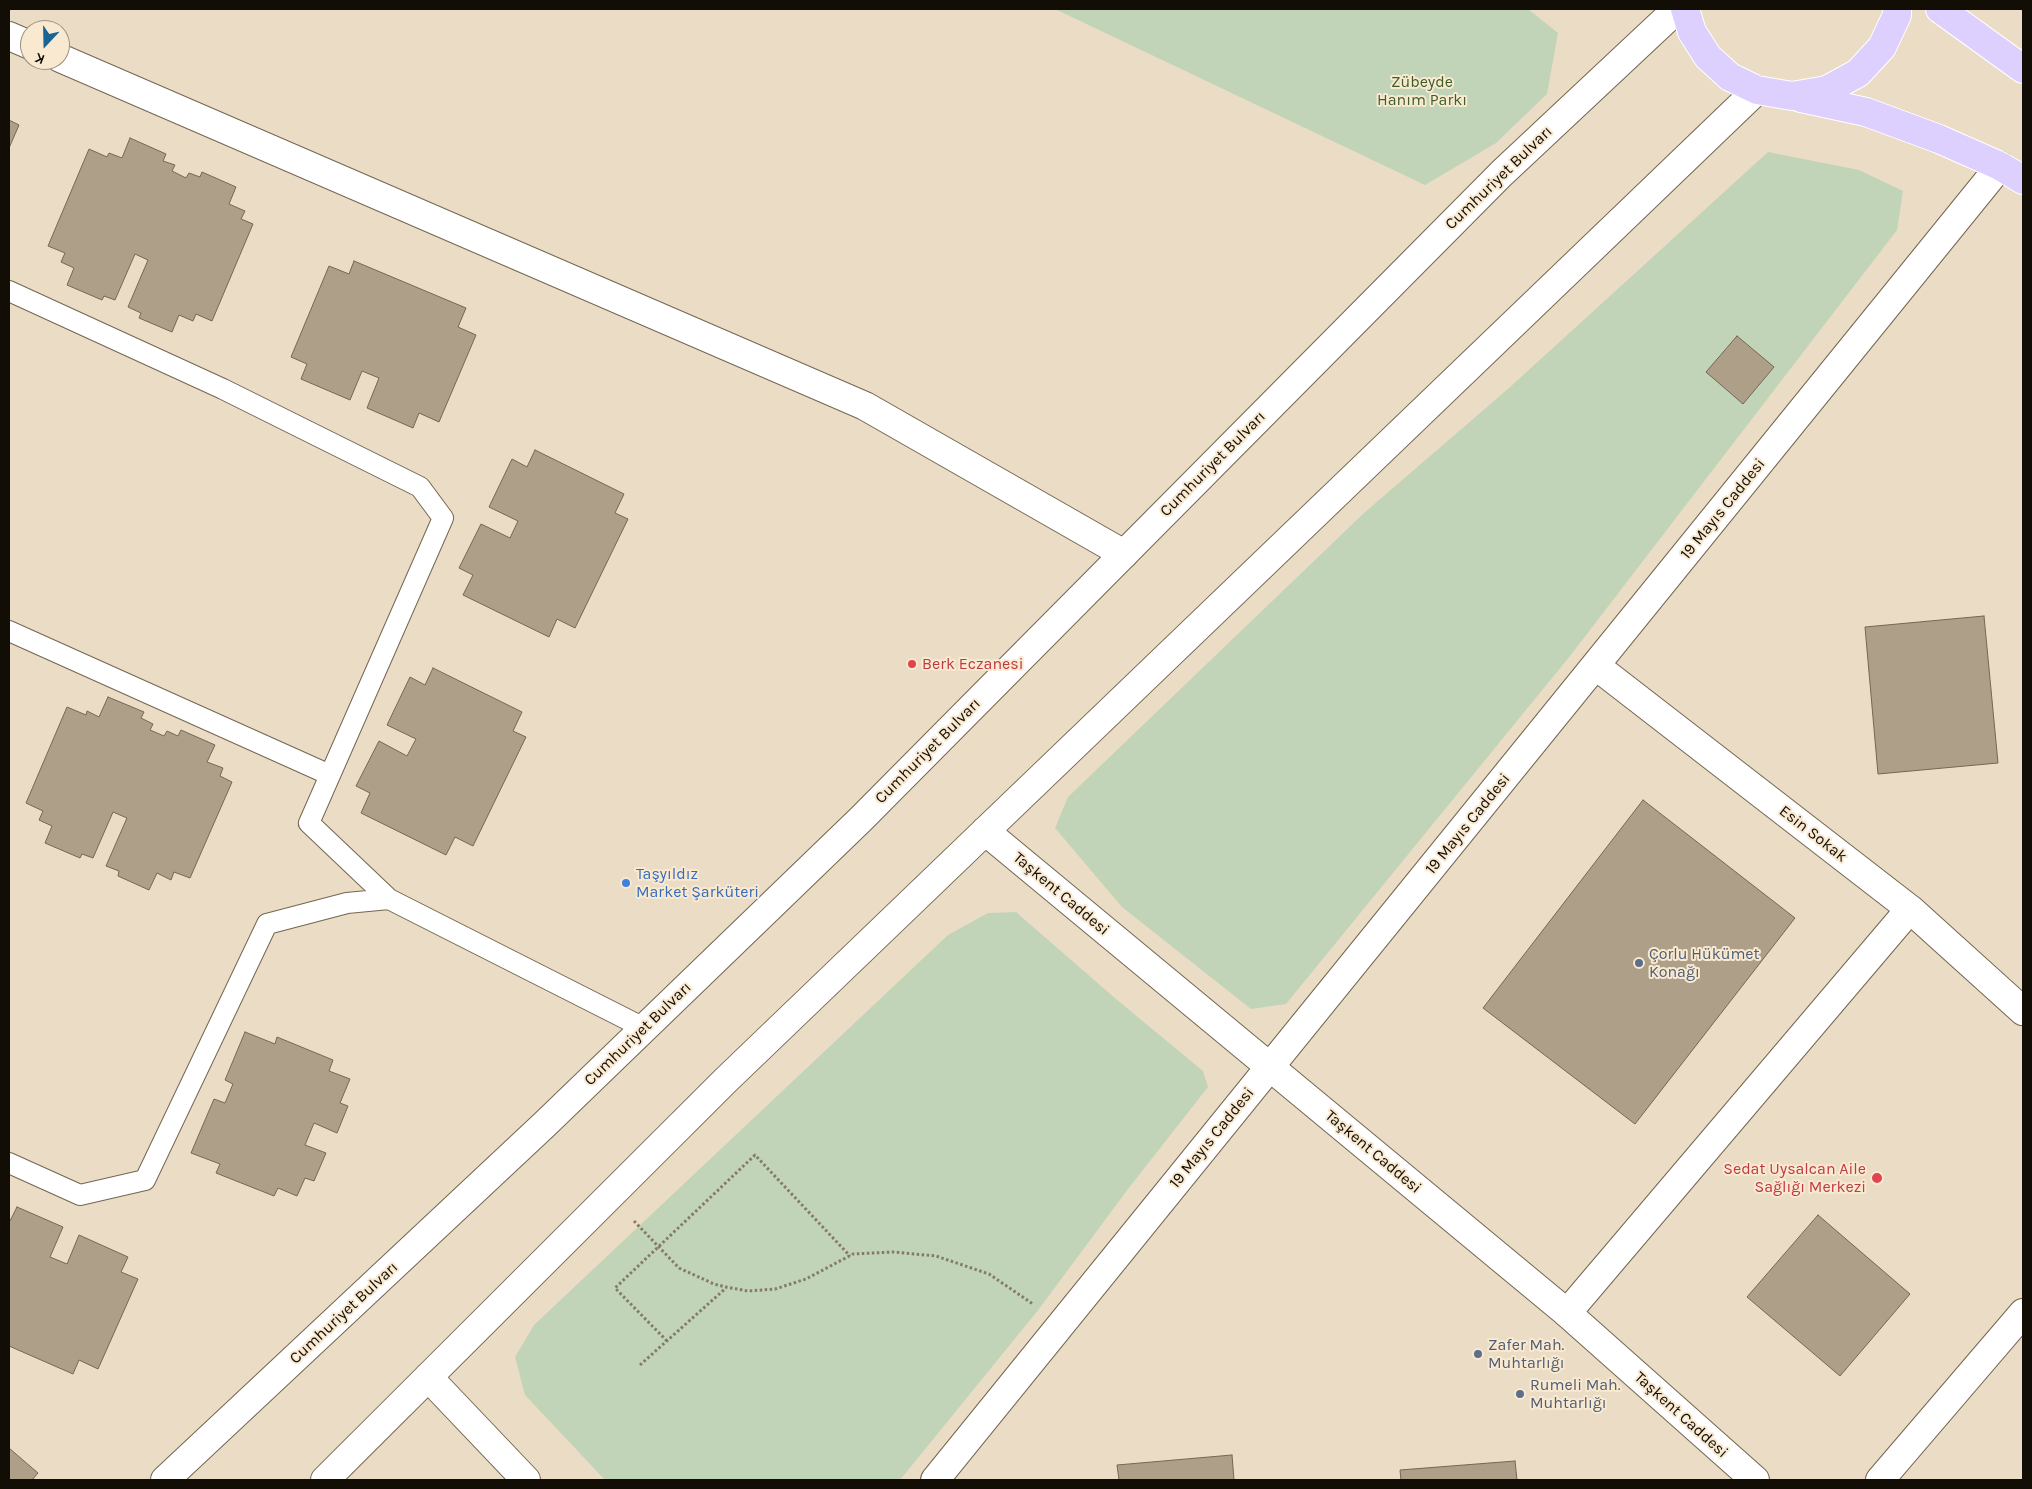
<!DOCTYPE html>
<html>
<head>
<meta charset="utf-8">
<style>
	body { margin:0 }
	#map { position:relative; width:2032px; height:1489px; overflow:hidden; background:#ebdcc5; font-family:Karla,sans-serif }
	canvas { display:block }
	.frame { position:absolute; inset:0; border:10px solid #120d05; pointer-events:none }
	.north { position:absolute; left:20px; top:20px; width:50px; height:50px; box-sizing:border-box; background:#f9e9d1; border:1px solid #9d917f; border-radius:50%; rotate:201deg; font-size:14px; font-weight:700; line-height:20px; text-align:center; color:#120d05 }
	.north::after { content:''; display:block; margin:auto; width:18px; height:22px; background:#186497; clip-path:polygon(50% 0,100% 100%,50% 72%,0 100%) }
</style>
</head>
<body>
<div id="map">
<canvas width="2032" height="1489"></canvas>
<div class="frame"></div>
<div class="north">K</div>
</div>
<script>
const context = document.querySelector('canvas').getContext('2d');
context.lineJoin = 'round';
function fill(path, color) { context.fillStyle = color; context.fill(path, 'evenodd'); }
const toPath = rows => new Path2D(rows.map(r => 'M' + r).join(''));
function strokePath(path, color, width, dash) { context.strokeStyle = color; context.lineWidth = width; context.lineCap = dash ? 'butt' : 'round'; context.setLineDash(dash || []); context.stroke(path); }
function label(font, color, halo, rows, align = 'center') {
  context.font = font + ' Karla,sans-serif'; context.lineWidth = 4; context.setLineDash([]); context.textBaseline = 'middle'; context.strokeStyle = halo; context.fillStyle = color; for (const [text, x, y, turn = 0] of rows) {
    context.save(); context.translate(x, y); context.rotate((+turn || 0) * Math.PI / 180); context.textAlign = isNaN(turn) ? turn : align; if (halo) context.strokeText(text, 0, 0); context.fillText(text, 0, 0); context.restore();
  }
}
fill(toPath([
	[1055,9,1528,9,1558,33,1547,94,1496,143,1425,185],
	[1768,152,1859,170,1903,191,1897,230,1570,656,1286,1004,1251,1009,1122,907,1055,828,1068,797,1364,513,1509,388],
	[1016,912,1116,999,1203,1071,1208,1087,1128,1189,1039,1309,900,1480,605,1480,525,1395,515,1357,534,1325,948,935,988,913]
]), '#c1d4b7');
const building = toPath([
	[9,120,19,125,9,148,9,120],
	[130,138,166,154,163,161,175,165,172,171,186,178,189,173,200,177,202,172,236,187,229,204,245,211,241,219,253,224,212,321,196,314,193,321,179,315,172,332,139,318,141,313,128,307,148,260,135,254,115,300,104,296,102,300,67,285,74,268,61,262,65,253,48,246,89,149,107,157,109,153,122,158,130,138],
	[354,261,466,308,458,327,476,335,439,422,419,413,413,428,367,408,379,378,362,371,350,400,301,379,307,364,291,357,329,266,349,274,354,261],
	[1737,336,1774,367,1743,404,1706,372,1737,336],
	[535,450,624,494,615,513,628,519,575,628,557,619,549,637,463,595,473,575,459,568,481,524,510,538,518,521,489,507,512,459,527,467,535,450],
	[1984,616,1998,763,1878,774,1865,627,1984,616],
	[433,668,522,712,513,731,526,737,473,846,455,837,446,855,361,813,370,793,356,786,379,741,407,756,416,739,387,725,410,677,425,685,433,668],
	[108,697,144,712,141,718,153,724,150,730,164,736,167,731,178,736,181,730,215,745,207,762,223,768,220,776,232,782,190,878,174,872,171,880,157,873,149,890,118,876,119,871,106,866,127,818,113,812,93,858,82,854,80,858,45,843,52,826,39,820,43,811,26,803,67,707,86,715,87,711,99,717,108,697],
	[1643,800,1795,918,1635,1124,1483,1008,1643,800],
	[245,1032,275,1044,277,1037,333,1060,329,1071,350,1079,340,1103,348,1106,337,1133,314,1123,305,1145,326,1153,314,1181,305,1178,297,1196,278,1188,274,1196,216,1173,220,1164,191,1153,214,1099,225,1103,233,1084,225,1080,245,1032],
	[17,1207,63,1227,50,1257,67,1264,79,1235,128,1257,121,1272,138,1279,98,1369,79,1360,73,1374,9,1346,9,1221,10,1221,17,1207],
	[1818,1215,1910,1294,1840,1376,1747,1297,1818,1215],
	[9,1448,38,1473,32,1480,9,1480,9,1448],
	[1232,1455,1234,1480,1119,1480,1117,1465,1232,1455],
	[1515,1461,1517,1480,1401,1480,1400,1470,1515,1461]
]);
fill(building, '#ae9f89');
strokePath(building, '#746752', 1);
const lane = toPath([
	[9,291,223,389,420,487,443,518,309,823,389,899],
	[9,631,330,775],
	[9,1163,80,1195,145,1180,267,924,347,903,389,899,644,1028]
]);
const street = toPath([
	[9,36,30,45],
	[60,58,865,406,1124,554],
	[1596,666,1910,909,2023,1011],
	[1567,1313,1910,909],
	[1880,1480,2023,1313]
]);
const secondary = toPath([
	[985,831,1567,1313,1755,1480],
	[428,1377,526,1480],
	[165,1480,545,1124,861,819,1502,173,1677,9],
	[325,1480,726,1080,1757,90],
	[935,1480,2000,166]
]);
const primary = toPath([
	[1685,9,1692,32,1708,57,1730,77,1757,90,1792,96,1827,90,1858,73,1882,47,1897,15,1897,9],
	[1940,9,2023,69],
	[1801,98,1866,112,1939,139,2000,166,2023,180]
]);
strokePath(lane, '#736651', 22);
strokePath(street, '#736651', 30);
strokePath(secondary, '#736651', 30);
strokePath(primary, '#fff', 30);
strokePath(toPath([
	[634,1221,679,1268,714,1284,726,1287,748,1291,775,1289,806,1279,853,1254,893,1252,936,1256,989,1274,1033,1304],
	[667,1341,615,1288,755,1155,850,1256],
	[640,1365,726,1288]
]), '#857a6a', 3, [2.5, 2.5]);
strokePath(lane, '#fff', 20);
strokePath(street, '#fff', 28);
strokePath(secondary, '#fff', 28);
strokePath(primary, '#ded0fe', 28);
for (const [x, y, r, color] of [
	[912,664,5,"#e0444e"],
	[626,883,5,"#3f7fe0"],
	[1639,963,5,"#5c6f8a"],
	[1877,1178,6,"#e0444e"],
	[1478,1354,5,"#5c6f8a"],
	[1520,1394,5,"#5c6f8a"]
]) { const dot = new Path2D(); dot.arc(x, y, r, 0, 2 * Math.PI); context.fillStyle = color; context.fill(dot); strokePath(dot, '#f9e9d1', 2); }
label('16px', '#3c5f27', '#f9e9d1', [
	["Zübeyde",1422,82],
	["Hanım Parkı",1422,100]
]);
label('16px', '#120d05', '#f9e9d1', [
	["Cumhuriyet Bulvarı",1499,178,-44],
	["Cumhuriyet Bulvarı",1213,464,-45],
	["19 Mayıs Caddesi",1723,509,-51],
	["Cumhuriyet Bulvarı",928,751,-45],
	["19 Mayıs Caddesi",1468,824,-51],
	["Esin Sokak",1813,834,38],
	["Taşkent Caddesi",1061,894,40],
	["Cumhuriyet Bulvarı",638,1034,-44],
	["19 Mayıs Caddesi",1212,1138,-51],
	["Taşkent Caddesi",1373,1152,40],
	["Cumhuriyet Bulvarı",344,1313,-43],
	["Taşkent Caddesi",1681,1415,42]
]);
label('16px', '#be3a42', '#f9e9d1', [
	["Berk Eczanesi",922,664],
	["Sedat Uysalcan Aile",1866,1169,"right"],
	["Sağlığı Merkezi",1866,1187,"right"]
], 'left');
label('16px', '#366cbe', '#f9e9d1', [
	["Taşyıldız",636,874],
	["Market Şarküteri",636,892]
], 'left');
label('16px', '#4e5e75', '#f9e9d1', [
	["Çorlu Hükümet",1649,954],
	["Konağı",1649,972],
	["Zafer Mah.",1488,1345],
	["Muhtarlığı",1488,1363],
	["Rumeli Mah.",1530,1385],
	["Muhtarlığı",1530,1403]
], 'left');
</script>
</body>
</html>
